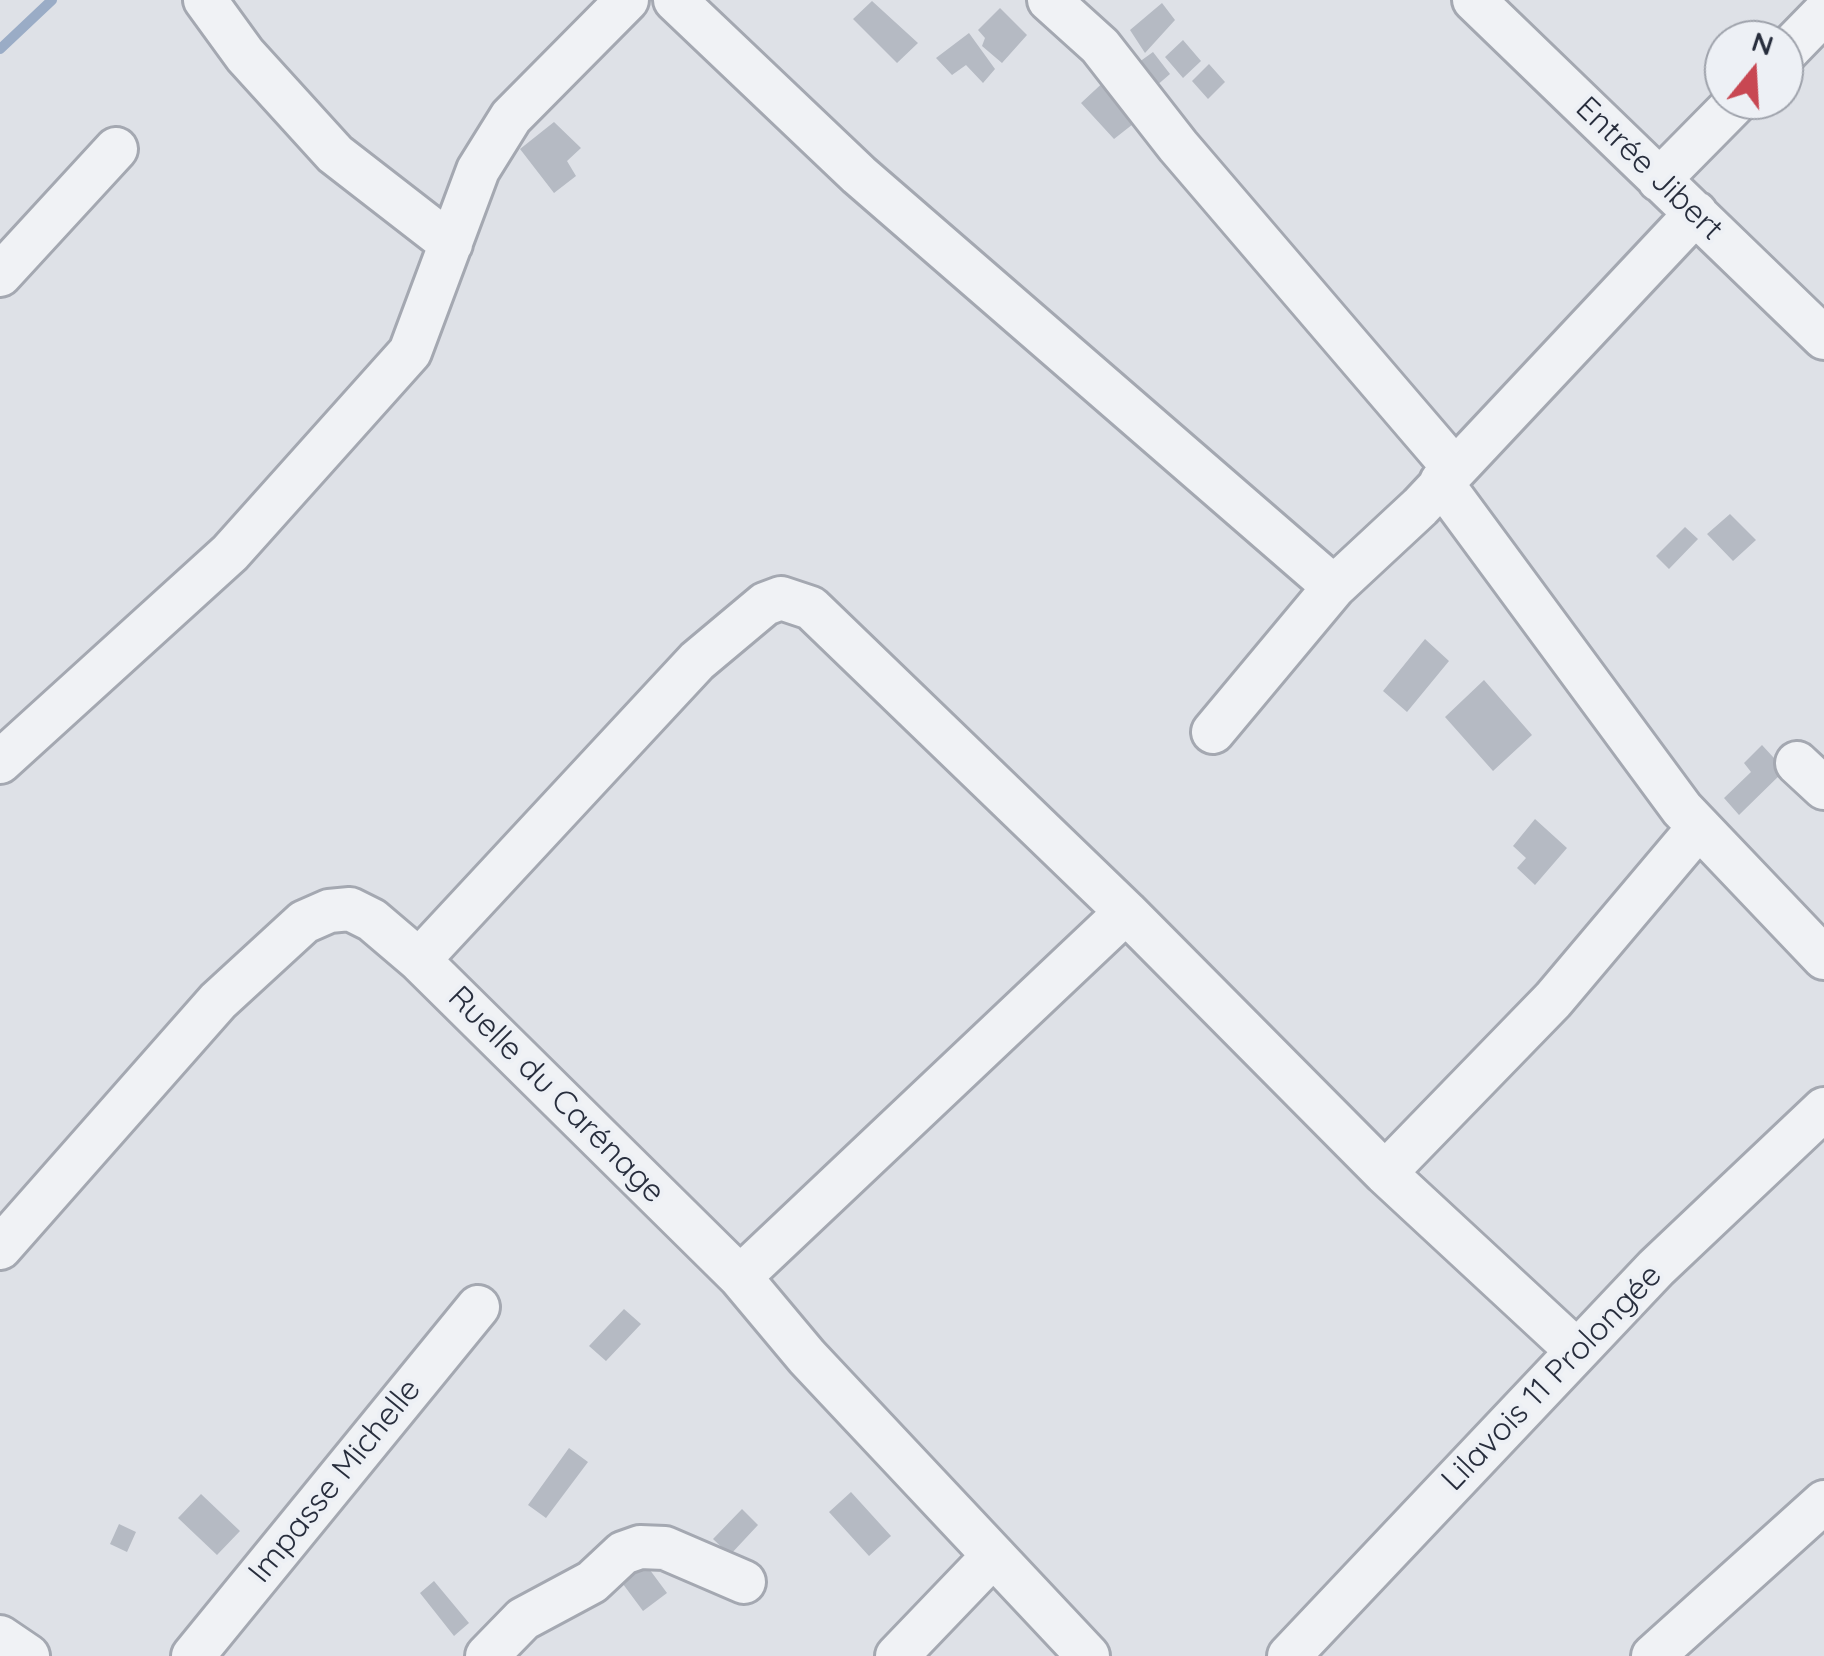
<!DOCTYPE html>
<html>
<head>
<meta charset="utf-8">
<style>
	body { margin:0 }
	#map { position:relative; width:1824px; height:1656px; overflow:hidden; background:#dee1e7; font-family:Quicksand,sans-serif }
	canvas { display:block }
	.north { position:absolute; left:1704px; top:20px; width:100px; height:100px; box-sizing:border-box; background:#edf0f5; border:2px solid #9ea2ab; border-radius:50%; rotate:18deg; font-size:28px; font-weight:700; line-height:40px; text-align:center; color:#282e3d }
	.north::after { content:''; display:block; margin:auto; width:35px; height:45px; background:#c84752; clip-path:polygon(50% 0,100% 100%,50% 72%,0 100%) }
</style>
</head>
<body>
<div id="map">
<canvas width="1824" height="1656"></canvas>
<div class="north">N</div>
</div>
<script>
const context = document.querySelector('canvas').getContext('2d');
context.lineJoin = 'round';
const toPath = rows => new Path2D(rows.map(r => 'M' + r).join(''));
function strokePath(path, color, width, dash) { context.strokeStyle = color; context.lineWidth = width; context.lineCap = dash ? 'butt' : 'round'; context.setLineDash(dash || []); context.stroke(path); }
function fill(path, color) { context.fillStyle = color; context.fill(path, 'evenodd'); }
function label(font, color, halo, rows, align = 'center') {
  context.font = font + ' Quicksand,sans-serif'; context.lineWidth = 8; context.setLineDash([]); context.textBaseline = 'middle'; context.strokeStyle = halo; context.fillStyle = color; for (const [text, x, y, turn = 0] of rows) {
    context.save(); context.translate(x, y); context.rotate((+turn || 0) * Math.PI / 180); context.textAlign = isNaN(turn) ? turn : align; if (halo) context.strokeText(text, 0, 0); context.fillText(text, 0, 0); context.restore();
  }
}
strokePath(toPath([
	[0,49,52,0]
]), '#9aacc6', 10);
fill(toPath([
	[872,1,918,43,897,63,853,19],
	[1162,3,1175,20,1145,53,1130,30],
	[1000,8,1027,35,1002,63,982,46,985,38,978,30],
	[969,33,995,69,983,83,966,65,952,75,936,58],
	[1183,40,1201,61,1183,78,1165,57],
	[1153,52,1170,74,1155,87,1135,65],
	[1209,64,1225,82,1208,99,1192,81],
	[1109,77,1142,117,1114,139,1081,103],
	[554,122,581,148,567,161,576,176,554,193,520,149],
	[1730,514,1756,540,1733,561,1707,534],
	[1685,527,1698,539,1669,569,1656,556],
	[1425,639,1449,661,1407,712,1383,691],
	[1484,680,1532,735,1493,771,1445,717],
	[1762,745,1785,770,1739,815,1724,798,1751,772,1744,763],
	[1535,819,1567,848,1535,885,1517,868,1526,858,1513,846],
	[624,1309,641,1324,606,1361,589,1346],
	[569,1448,588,1462,546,1518,528,1505],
	[851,1492,891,1536,869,1556,829,1512],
	[201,1494,240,1531,217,1555,178,1518],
	[742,1509,758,1525,730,1555,713,1539],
	[119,1524,136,1532,127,1552,110,1544],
	[644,1562,667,1593,643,1611,620,1580],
	[434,1581,469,1623,454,1636,420,1593]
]), '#b5bac3');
const minor = toPath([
	[205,0,245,55,335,154,451,244],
	[675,0,859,175,1334,587],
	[1049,0,1100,46,1178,146,1454,468],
	[1474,0,1824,338],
	[1784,54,1824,13],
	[1659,180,1738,100],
	[0,275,116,149],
	[1441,482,1682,809,1824,958],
	[1213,732,1334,587,1420,507,1696,213],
	[0,762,230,553,410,352,478,170,511,117,627,0],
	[1797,763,1824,788],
	[419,960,697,661,765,604,781,598,811,608,1126,912],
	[1385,1173,1553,1000,1699,827],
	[0,1248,218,1001,304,922,329,911,350,909,372,920,419,960,740,1277,807,1357,1088,1656],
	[740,1277,1126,912,1385,1173,1577,1351],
	[0,1637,28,1656],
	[193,1656,478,1307],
	[487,1656,523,1619,592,1582,623,1553,640,1547,665,1548,744,1582],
	[897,1656,991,1558],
	[1289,1656,1656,1268,1824,1109],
	[1653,1656,1824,1502]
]);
strokePath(minor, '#a4a8b1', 48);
strokePath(minor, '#f0f2f5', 42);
label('32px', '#282e3d', '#edf0f5', [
	["Entrée Jibert",1649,169,44],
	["Ruelle du Carénage",556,1095,45],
	["Lilavois 11 Prolongée",1552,1378,-46],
	["Impasse Michelle",335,1481,-51]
]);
</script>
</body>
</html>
